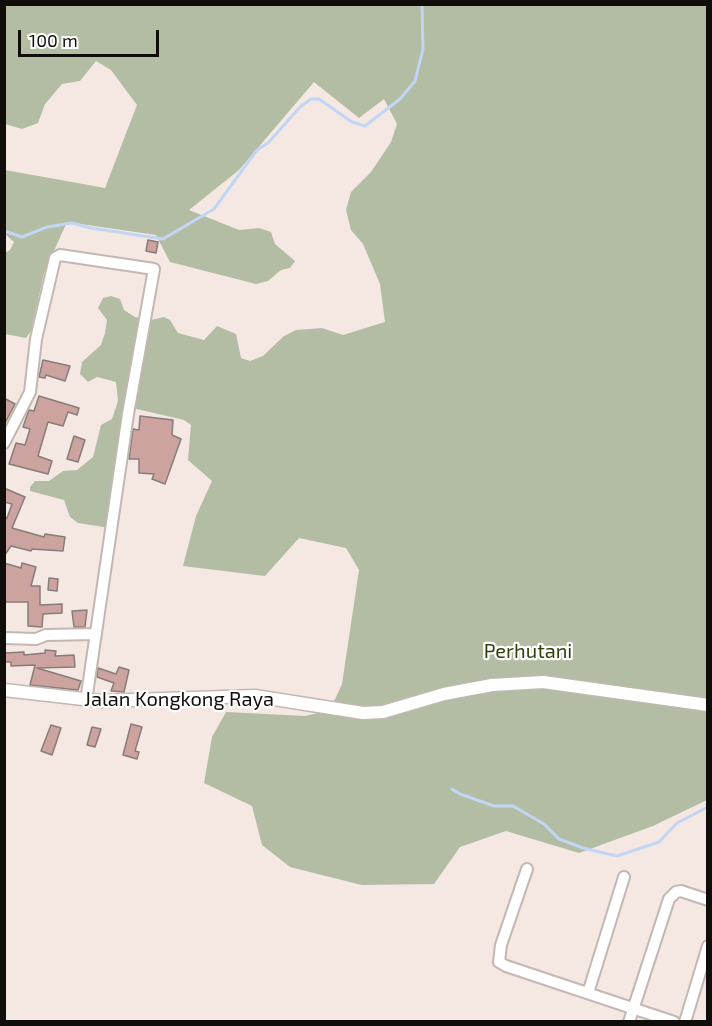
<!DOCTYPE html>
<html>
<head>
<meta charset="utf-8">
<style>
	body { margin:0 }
	#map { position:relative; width:712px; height:1026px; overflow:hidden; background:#f5e8e3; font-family:"Exo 2",sans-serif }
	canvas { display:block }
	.frame { position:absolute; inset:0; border:6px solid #110d0b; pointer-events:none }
	.scale { position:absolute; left:18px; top:30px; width:141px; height:27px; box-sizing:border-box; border:3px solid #110d0b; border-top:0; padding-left:8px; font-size:18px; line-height:21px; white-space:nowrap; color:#110d0b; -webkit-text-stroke:4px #fff; paint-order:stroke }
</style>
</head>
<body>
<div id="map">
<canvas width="712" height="1026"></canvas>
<div class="frame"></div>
<div class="scale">100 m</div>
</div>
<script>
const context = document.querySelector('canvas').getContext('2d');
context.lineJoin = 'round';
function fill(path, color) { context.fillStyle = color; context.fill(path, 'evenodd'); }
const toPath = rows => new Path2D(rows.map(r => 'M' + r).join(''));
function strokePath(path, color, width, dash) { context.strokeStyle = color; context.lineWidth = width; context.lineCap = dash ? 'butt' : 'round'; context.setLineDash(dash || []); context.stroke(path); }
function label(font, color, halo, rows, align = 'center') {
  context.font = font + ' "Exo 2",sans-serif'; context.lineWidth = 4.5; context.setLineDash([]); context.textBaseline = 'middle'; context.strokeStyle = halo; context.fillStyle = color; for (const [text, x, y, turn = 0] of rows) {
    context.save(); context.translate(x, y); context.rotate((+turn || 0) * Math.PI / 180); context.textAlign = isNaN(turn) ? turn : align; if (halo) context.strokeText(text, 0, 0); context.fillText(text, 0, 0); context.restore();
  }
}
fill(toPath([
	[5,5,707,5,707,800,653,826,579,853,506,831,460,847,434,884,362,885,290,867,262,845,252,806,204,783,212,737,226,712,305,716,330,710,342,684,359,570,346,548,299,538,265,576,183,566,196,516,212,481,188,460,191,425,184,420,128,407,110,528,78,523,70,517,64,500,30,491,30,487,35,481,49,481,63,471,77,470,93,457,101,425,112,419,118,401,116,382,97,377,88,382,80,374,82,362,101,345,105,333,107,320,98,308,103,298,111,296,120,299,124,310,135,317,151,320,164,317,170,320,178,333,204,340,217,326,236,334,241,358,250,361,263,356,284,336,296,330,322,328,343,335,385,322,380,284,363,244,351,230,346,210,351,192,371,172,391,142,397,124,384,99,359,118,314,82,239,170,189,210,239,230,259,228,271,232,275,244,295,261,290,268,281,270,268,281,256,284,170,262,156,235,67,222,44,273,31,331,26,338,5,334,5,253,10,250,14,242,5,234,5,170,105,188,137,105,111,70,96,61,80,81,62,84,45,104,38,123,22,129,5,124]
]), '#b2bda3');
strokePath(toPath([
	[4,231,22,237,47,227,72,223,91,228,163,239,214,209,257,150,268,143,300,107,311,99,319,99,352,122,365,126,400,99,415,81,423,49,422,4],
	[452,789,460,794,494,806,513,806,544,824,559,839,583,848,617,856,659,842,677,823,708,807]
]), '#c2d5f5', 3);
const building = toPath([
	[148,240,158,242,156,253,146,251,148,240],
	[43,360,70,366,65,381,46,375,45,378,39,377,43,360],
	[39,396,79,408,77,415,68,412,63,426,48,422,38,456,52,461,48,474,9,464,16,443,25,445,30,429,23,427,29,410,34,411,39,396],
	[4,398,15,404,4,425,4,398],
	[140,416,173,420,172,435,181,439,165,484,152,479,154,474,139,473,139,459,129,459,133,429,139,430,140,416],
	[74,436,85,440,78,462,67,459,74,436],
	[4,488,25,497,12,528,44,537,45,534,65,537,63,551,32,549,31,551,11,546,4,556,4,517,7,518,12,504,4,502,4,488],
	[4,563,21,568,22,563,36,567,31,586,40,586,40,605,62,604,62,613,43,614,42,627,28,626,28,602,4,602,4,563],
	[49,578,58,579,57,591,48,590,49,578],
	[87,610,85,627,74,627,72,611,87,610],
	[45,650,56,651,55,656,74,655,75,667,37,668,81,681,78,690,30,685,35,665,11,666,11,662,4,662,4,653,24,652,24,655,45,653,45,650],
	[119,667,129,670,124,692,111,691,114,683,97,677,98,668,116,674,119,667],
	[131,724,142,727,135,751,139,752,137,759,123,755,131,724],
	[51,725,61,728,52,755,41,751,51,725],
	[92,727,101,729,95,747,87,745,92,727]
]);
fill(building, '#cca39e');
strokePath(building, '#887c7a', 1.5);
const minor = toPath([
	[4,443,30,392,36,339,55,258,60,255,154,269,128,414,86,701],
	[4,638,36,639,46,635,96,634],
	[527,869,501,945,499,962,506,966,674,1022],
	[588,993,624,877],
	[629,1022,669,899,676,892,681,891,708,900],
	[685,1022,708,946]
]);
const tertiary = toPath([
	[4,690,101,701,255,696,363,713,383,712,444,694,492,685,543,682,708,705]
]);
strokePath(minor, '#c3b7b2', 14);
strokePath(tertiary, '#c3b7b2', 15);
strokePath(minor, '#fff', 10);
strokePath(tertiary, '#fff', 12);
label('20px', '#2e400a', '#fff', [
	["Perhutani",528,651]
]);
label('20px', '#110d0b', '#fff', [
	["Jalan Kongkong Raya",179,699]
]);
</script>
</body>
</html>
